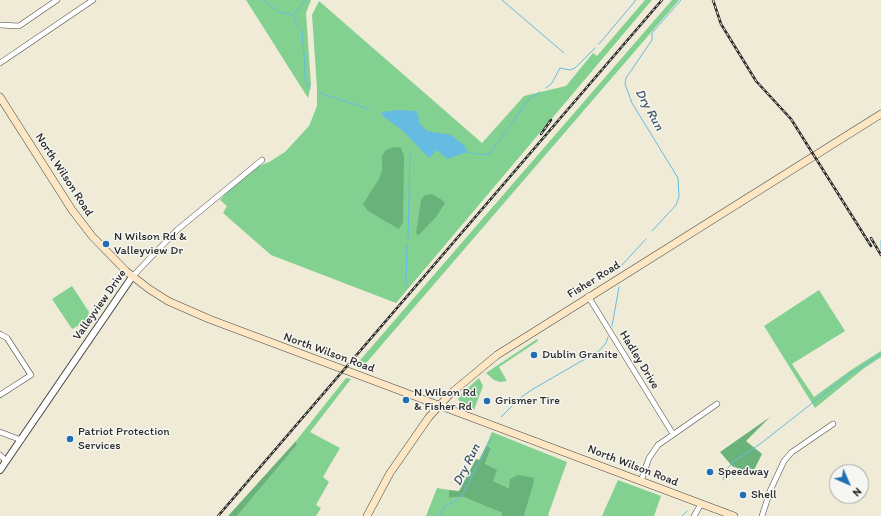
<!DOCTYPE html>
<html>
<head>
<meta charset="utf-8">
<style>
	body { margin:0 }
	#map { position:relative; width:881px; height:516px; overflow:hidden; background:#efebd6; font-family:Itim,sans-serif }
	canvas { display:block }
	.north { position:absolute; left:829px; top:464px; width:40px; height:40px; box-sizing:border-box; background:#f6f6f2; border:1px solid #a5a5a2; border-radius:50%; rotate:135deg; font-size:11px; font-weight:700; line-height:16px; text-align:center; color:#2b2b2b }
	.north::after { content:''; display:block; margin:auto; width:14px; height:18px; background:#1f6fb2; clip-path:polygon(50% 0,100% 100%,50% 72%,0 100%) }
</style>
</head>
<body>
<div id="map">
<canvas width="881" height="516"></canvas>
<div class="north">N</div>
</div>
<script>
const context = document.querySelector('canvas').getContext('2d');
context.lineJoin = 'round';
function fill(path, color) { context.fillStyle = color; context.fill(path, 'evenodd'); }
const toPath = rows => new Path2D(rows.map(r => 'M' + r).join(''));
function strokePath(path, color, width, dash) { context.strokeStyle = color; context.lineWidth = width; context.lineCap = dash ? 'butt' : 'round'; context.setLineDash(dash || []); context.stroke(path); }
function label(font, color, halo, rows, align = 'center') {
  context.font = font + ' Itim,sans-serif'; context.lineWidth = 3; context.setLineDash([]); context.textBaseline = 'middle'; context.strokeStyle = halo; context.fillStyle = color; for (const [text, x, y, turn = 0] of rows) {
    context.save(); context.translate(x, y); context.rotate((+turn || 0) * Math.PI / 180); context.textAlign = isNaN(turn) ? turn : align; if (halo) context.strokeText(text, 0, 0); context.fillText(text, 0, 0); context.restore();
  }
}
fill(toPath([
	[246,0,311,0,306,13,311,85,308,98],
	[645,0,652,0,396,303,271,255,223,213,227,206,220,200,228,191,256,167,269,162,285,152,309,126,317,106,317,88,312,15,319,1,482,143,524,96,566,86,593,53,597,56],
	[672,0,679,0,367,362,360,369,355,366],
	[72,286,89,312,87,321,72,329,52,299],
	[819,290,845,331,792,364,814,397,851,370,881,351,881,357,863,369,815,408,764,326],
	[537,339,538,341,499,367,507,381,500,382,494,380,486,373],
	[346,378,351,379,310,432,340,448,323,477,329,482,316,505,321,508,316,516,237,516,297,445,296,441],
	[479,378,483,386,474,410,462,406,458,399,460,395],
	[492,432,567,462,548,515,549,516,524,516,533,486,509,488,493,481,485,464,491,448,486,446],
	[618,480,661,496,654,516,602,516],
	[437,488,449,490,449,498,463,497,502,513,501,516,426,516]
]), '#82d191');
fill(toPath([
	[394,147,401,148,404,156,403,222,399,229,368,211,363,204,379,179,382,171,382,156,386,150],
	[432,194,442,200,445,203,436,217,419,235,416,234,421,200,425,195],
	[770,417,746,441,762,454,752,474,732,466,720,452],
	[296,441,297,445,237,516,228,516],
	[486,446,491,448,485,464,497,470,493,481,509,488,510,479,518,475,534,478,533,486,524,516,501,516,502,513,463,497,449,498,449,490,459,491,476,459,479,460]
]), '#69b37b');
fill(toPath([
	[398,110,417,111,420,124,427,131,451,135,465,146,467,152,447,159,437,150,429,158,403,131,382,115,382,112]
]), '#66bbe2');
strokePath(toPath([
	[264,0,278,12,293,15],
	[306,0,293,15,298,27,302,31,305,67,304,78,310,89],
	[502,0,564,53],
	[599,44,636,0],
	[546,88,552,83,560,68,570,70,575,68,595,48],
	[320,93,369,109],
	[467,152,483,155,490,153,529,99,540,92],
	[652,231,676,205,679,197,678,178,632,103,625,84,626,78,652,40,652,33,681,0],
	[408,239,410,154],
	[881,241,881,250],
	[621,266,646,239],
	[406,285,407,245],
	[612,326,619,287],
	[501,417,520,398,533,389,599,351,606,343,608,337],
	[723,480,727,469,733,462,760,444,843,379,881,354],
	[439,516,445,507,462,496,492,437],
	[682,516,687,511]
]), '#66bbe2', 1);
const minor = toPath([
	[0,25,19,26,57,0],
	[0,63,93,0],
	[132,277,177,230,262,160],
	[588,296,673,434],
	[0,334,7,338,31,375,0,395],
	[0,432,21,440],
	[0,455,6,461],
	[641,481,649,458,658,445,717,404],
	[694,516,701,504],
	[762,516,770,491,784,461,792,452,833,424]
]);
const tertiary = toPath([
	[0,470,132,277]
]);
const secondary = toPath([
	[0,97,72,210,92,236,126,271,149,289,168,301,209,319,734,516],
	[367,516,390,473,429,417,450,394,497,355,881,114]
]);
strokePath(minor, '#484845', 6);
strokePath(tertiary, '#484845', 8);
strokePath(secondary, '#484845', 8);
strokePath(minor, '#fff', 5);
strokePath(tertiary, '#fff', 6);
strokePath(secondary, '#fce6c4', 7);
const rail = toPath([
	[713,0,721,24,756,81,791,119,871,246],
	[541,134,551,120],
	[871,238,881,255],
	[218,516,662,0]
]);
strokePath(rail, '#2b2b2b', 2.5);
strokePath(rail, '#f6f6f2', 1, [3]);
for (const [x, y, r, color] of [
	[106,244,4,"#1f6fb2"],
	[534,355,4,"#1f6fb2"],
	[406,400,4,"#1f6fb2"],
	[487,401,4,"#1f6fb2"],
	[70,439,4,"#1f6fb2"],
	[710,472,4,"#1f6fb2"],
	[743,495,4,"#1f6fb2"]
]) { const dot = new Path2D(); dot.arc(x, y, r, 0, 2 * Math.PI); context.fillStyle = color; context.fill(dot); strokePath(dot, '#f6f6f2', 1.5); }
label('12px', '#2b2b2b', '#f6f6f2', [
	["North Wilson Road",64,175,57],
	["Fisher Road",594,280,-32],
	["Valleyview Drive",100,305,-55],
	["North Wilson Road",329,353,20],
	["Hadley Drive",639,360,59],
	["North Wilson Road",633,466,21]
]);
label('12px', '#2b2b2b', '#f6f6f2', [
	["N Wilson Rd &",114,237],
	["Valleyview Dr",114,251],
	["Dublin Granite",542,355],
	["N Wilson Rd",414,393],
	["& Fisher Rd",414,407],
	["Grismer Tire",495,401],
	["Patriot Protection",78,432],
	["Services",78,446],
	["Speedway",718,472],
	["Shell",751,495]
], 'left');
label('italic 13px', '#3d5662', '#f6f6f2', [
	["Dry Run",649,110,61],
	["Dry Run",467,465,-63]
]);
</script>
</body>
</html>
